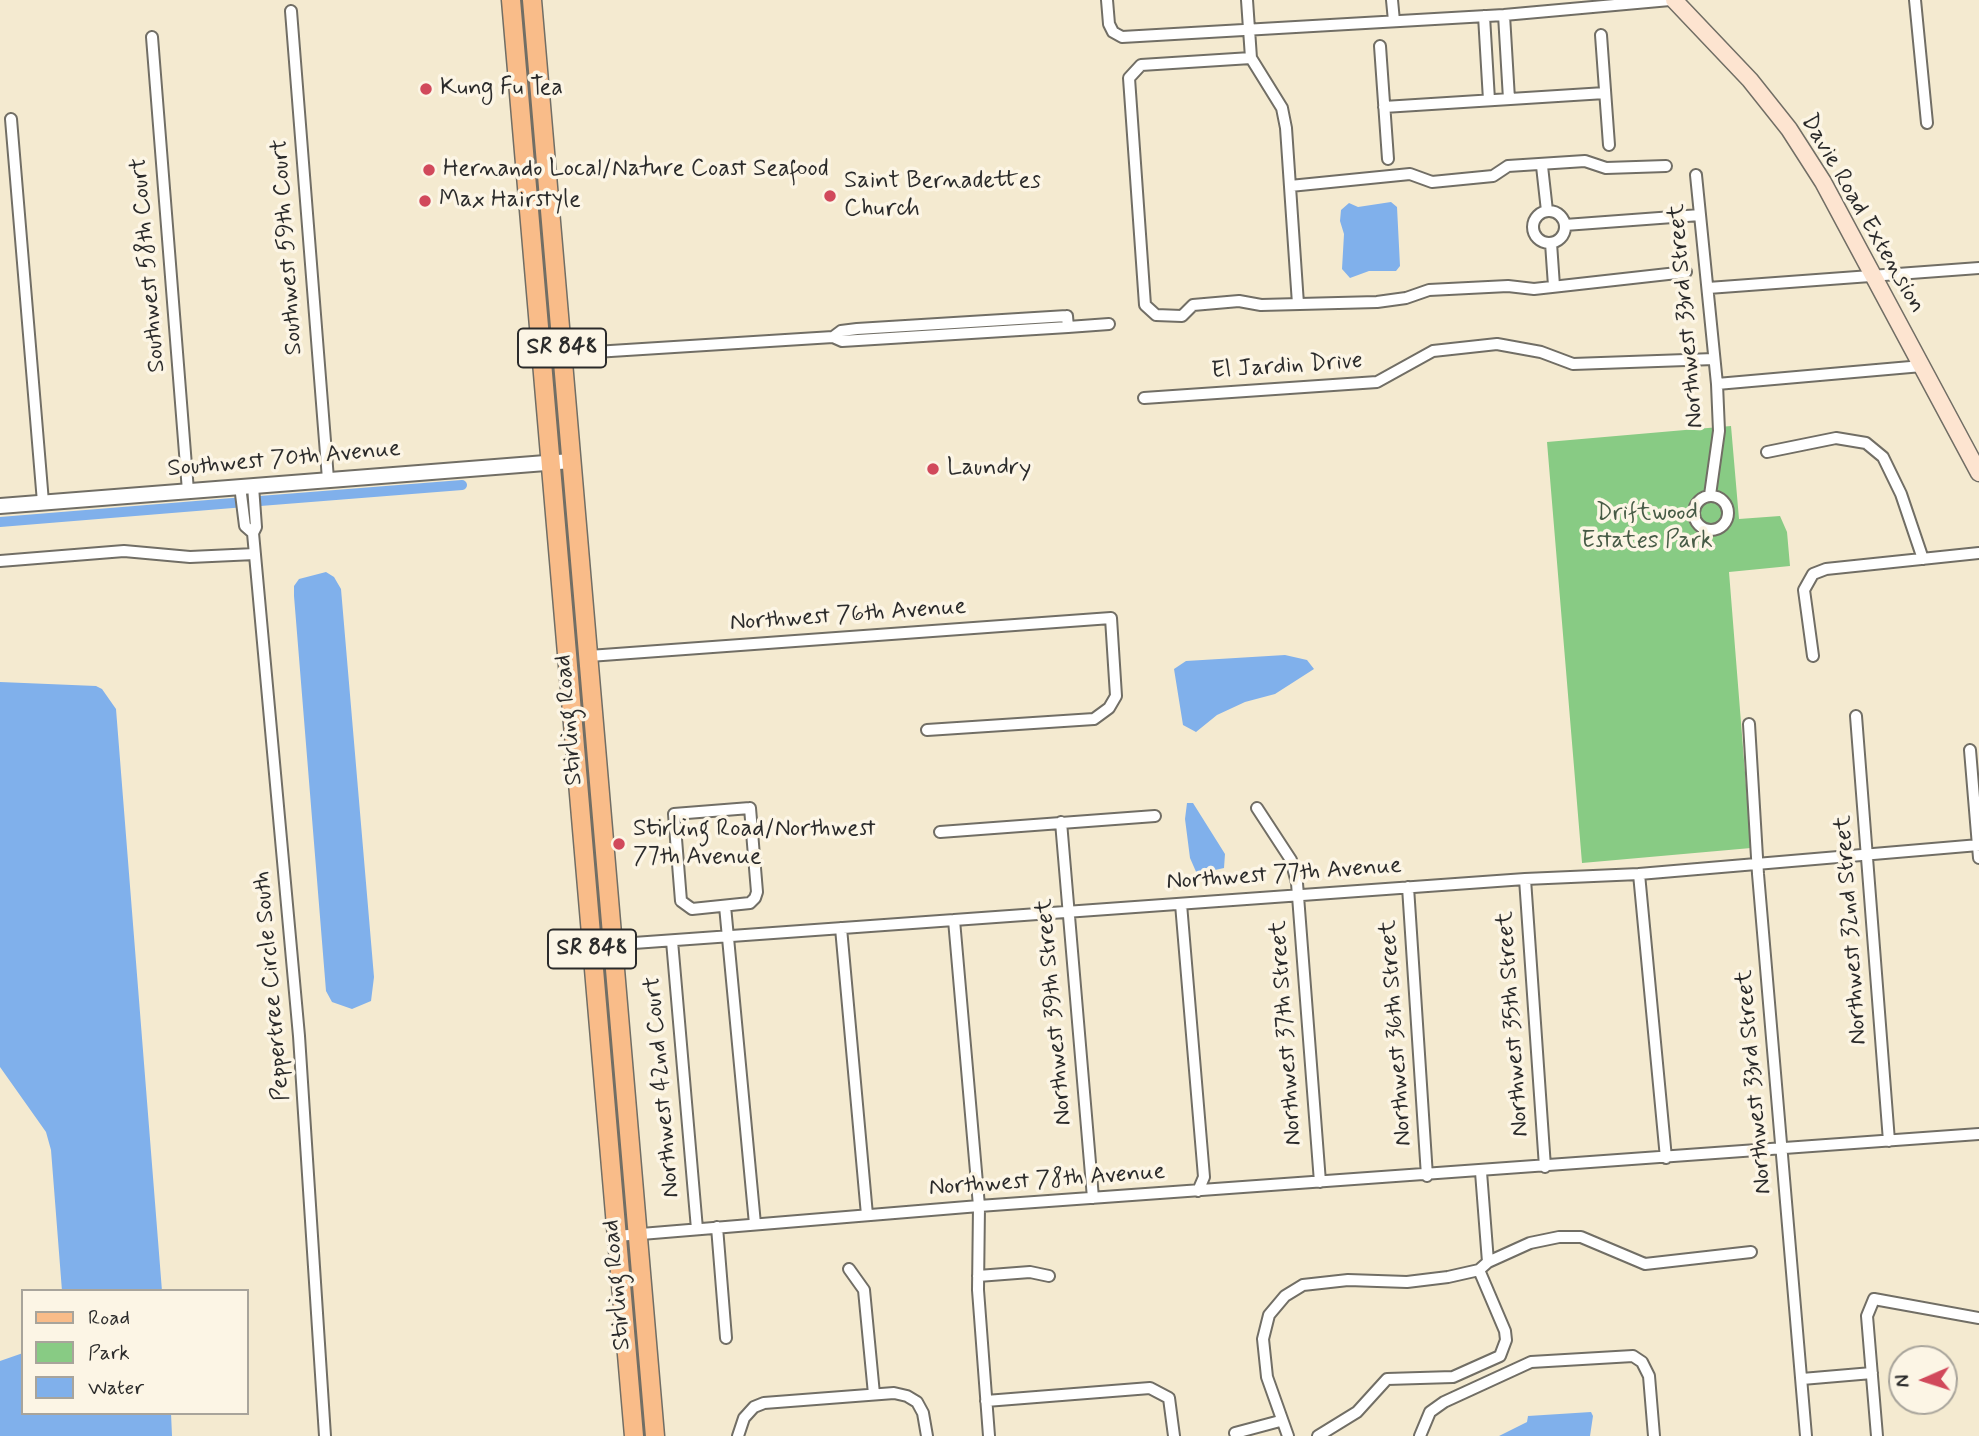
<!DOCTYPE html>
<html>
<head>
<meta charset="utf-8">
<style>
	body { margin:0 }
	#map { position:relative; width:1979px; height:1436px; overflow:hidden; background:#f4ead0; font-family:Mynerve,sans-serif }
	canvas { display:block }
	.legend { position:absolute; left:21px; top:1289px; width:228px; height:126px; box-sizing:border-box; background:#fcf5e5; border:2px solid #a8a49b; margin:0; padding:9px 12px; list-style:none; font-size:21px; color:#2b2b2b }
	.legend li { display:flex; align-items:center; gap:14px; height:35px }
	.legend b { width:35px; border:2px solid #a8a49b }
	.north { position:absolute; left:1888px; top:1345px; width:70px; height:70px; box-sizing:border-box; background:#fcf5e5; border:2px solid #a8a49b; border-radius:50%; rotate:267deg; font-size:19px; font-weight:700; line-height:28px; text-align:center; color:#2b2b2b }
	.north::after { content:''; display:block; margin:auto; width:24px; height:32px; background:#d1495b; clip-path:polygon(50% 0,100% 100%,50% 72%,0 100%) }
</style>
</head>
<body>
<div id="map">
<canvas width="1979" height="1436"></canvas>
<ul class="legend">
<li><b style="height:9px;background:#f9bc89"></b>Road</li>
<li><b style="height:19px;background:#88cb84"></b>Park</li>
<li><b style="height:19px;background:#80b0eb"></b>Water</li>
</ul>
<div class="north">N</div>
</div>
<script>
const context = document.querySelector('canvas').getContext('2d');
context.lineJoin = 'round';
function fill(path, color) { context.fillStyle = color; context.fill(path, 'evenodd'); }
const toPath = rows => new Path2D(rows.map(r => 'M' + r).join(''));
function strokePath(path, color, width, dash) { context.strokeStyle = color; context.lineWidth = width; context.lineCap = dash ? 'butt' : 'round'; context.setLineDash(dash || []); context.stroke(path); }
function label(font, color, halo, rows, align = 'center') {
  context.font = font + ' Mynerve,sans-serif'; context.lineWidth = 7; context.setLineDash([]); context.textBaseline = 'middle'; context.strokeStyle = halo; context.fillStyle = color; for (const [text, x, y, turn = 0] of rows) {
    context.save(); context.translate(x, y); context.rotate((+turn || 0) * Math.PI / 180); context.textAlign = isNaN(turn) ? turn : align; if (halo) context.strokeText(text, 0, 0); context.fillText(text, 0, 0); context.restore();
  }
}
fill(toPath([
	[1731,426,1739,519,1780,516,1787,532,1790,566,1729,572,1751,848,1582,863,1547,442]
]), '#88cb84');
fill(toPath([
	[1391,202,1397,207,1400,266,1396,271,1369,271,1350,278,1342,269,1344,234,1340,221,1341,210,1349,203,1358,207],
	[326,572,334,577,341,589,374,977,371,1001,352,1009,332,1002,326,991,294,596,294,586,299,579],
	[1285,655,1307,660,1314,669,1275,694,1245,702,1217,715,1196,732,1183,725,1174,669,1186,661],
	[0,682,96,686,102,689,116,709,162,1291,62,1291,51,1150,46,1132,0,1067],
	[1193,803,1225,854,1224,868,1197,874,1190,858,1185,819,1187,803],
	[23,1353,23,1413,171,1413,172,1436,0,1436,0,1361],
	[1591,1412,1593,1416,1590,1436,1499,1436,1527,1422,1528,1416]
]), '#80b0eb');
strokePath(toPath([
	[260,501,462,485],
	[0,522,245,502]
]), '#80b0eb', 10);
const minor = toPath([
	[1107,0,1109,24,1113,32,1122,37,1504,15,1670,0],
	[1247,0,1251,58,1282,108,1286,128,1298,304],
	[1392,0,1394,21],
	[1915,0,1927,123],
	[291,11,328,479],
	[1504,15,1509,99],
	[1484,16,1489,100],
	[1601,35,1609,145],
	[152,37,188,491],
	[1380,46,1388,159],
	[1251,58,1141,65,1129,78,1145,305,1156,315,1182,316,1193,305,1239,301,1261,305,1377,302,1406,298,1429,290,1508,286,1534,289,1686,272],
	[1384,107,1605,93],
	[11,119,43,502],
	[1542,166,1547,211],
	[1696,175,1717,384,1719,431,1710,495],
	[1290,186,1410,174,1432,182,1493,176,1508,166,1585,161,1606,168,1666,166],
	'1533 227a16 16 0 1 1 32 0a16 16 0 1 1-32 0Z',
	[1565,225,1700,215],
	[1551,243,1554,286],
	[1708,288,1979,268],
	[1067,316,1068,327,842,341,833,337,841,331,857,329,1067,316],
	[1068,327,1109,324],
	[563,354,833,337],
	[1717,384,1922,366],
	[1144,398,1377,382,1433,351,1497,344,1541,352,1573,364,1714,359],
	[1767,452,1836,438,1866,443,1883,457,1901,494,1923,559],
	[240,486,245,526,253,533],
	[253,486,256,527,253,533,299,1036,325,1436],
	'1694 513a17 17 0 1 1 34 0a17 17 0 1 1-34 0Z',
	[0,561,124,551,190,557,255,554],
	[589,656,1111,618,1116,696,1109,708,1094,719,927,730],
	[1813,656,1804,590,1813,574,1826,569,1979,553],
	[1856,716,1889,1141],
	[1749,724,1758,874,1806,1436],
	[1970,750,1979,858],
	[750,808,757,892,755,898,750,903,692,909,681,901,674,814,750,808],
	[1257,808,1291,860,1297,883,1320,1182],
	[1061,822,1093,1198],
	[940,832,1155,816],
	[1639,874,1666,1158],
	[1525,879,1545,1167],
	[1408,887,1427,1176],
	[1181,904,1204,1177,1198,1191],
	[725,906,755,1224],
	[954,920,979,1206,978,1290,989,1436],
	[841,928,867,1215],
	[672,941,697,1229],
	[592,946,1525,879,1639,874,1979,845],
	[1481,1172,1488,1262],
	[717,1227,726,1338],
	[617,1236,979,1206,1979,1134],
	[849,1269,864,1290,874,1394],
	[978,1276,1030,1272,1049,1276],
	[1802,1379,1872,1373],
	[986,1401,1150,1388,1169,1398,1174,1436],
	[1235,1433,1280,1421],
	[738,1436,744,1418,754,1407,764,1403,894,1393,907,1396,917,1402,923,1413,927,1436],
	[1288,1436,1267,1377,1263,1339,1269,1315,1285,1296,1303,1285,1348,1280,1407,1282,1448,1277,1479,1270,1488,1262,1530,1243,1559,1237,1581,1237,1645,1264,1751,1252],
	[1318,1436,1357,1412,1387,1379,1453,1377,1500,1356,1506,1340,1505,1331,1479,1270],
	[1420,1436,1430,1412,1444,1402,1531,1362,1633,1356,1642,1362,1649,1376,1654,1436],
	[1877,1436,1867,1316,1874,1299,1979,1318]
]);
const tertiary = toPath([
	[0,506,571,461]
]);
const secondary = toPath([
	[1674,0,1750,80,1789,129,1823,182,1979,473]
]);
const primary = toPath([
	[511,0,634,1436],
	[532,0,655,1436]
]);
strokePath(minor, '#716e65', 14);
strokePath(tertiary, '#716e65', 18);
strokePath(secondary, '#716e65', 19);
strokePath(primary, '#716e65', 21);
strokePath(minor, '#fff', 10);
strokePath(tertiary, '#fff', 14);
strokePath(secondary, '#fde4d0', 16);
strokePath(primary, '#f9bc89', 18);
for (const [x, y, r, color] of [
	[426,89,7,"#d1495b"],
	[429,170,7,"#d1495b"],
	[830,196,7,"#d1495b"],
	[425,201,7,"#d1495b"],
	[933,469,7,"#d1495b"],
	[619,844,7,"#d1495b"]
]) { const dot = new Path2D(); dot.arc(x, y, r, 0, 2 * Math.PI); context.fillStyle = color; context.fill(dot); strokePath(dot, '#fcf5e5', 2.5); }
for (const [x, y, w] of [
	[562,348,88],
	[592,949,88]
]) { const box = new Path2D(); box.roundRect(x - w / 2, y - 19.5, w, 39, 5); context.fillStyle = '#fcf5e5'; context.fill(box); strokePath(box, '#2b2b2b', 2); }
label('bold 23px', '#2b2b2b', null, [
	["SR 848",562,348],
	["SR 848",592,949]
]);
label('24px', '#2b2b2b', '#fcf5e5', [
	["Kung Fu Tea",440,89],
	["Hernando Local/Nature Coast Seafood",443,170],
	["Saint Bernadettes",844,182],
	["Church",844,210],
	["Max Hairstyle",439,201],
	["Laundry",947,469],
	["Stirling Road/Northwest",633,830],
	["77th Avenue",633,858]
], 'left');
label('24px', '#2b2b2b', '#fcf5e5', [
	["Davie Road Extension",1862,214,60],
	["Southwest 59th Court",288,247,-94],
	["Southwest 58th Court",149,265,-95],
	["Northwest 33rd Street",1687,316,-95],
	["El Jardin Drive",1287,367,-4],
	["Southwest 70th Avenue",284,460,-5],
	["Northwest 76th Avenue",848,616,-4],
	["Stirling Road",570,720,-95],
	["Northwest 77th Avenue",1284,875,-4],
	["Northwest 32nd Street",1852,930,-94],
	["Peppertree Circle South",273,986,-95],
	["Northwest 39th Street",1055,1012,-95],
	["Northwest 35th Street",1514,1024,-94],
	["Northwest 37th Street",1287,1033,-94],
	["Northwest 36th Street",1397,1033,-94],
	["Northwest 33rd Street",1755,1082,-95],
	["Northwest 42nd Court",663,1087,-95],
	["Northwest 78th Avenue",1047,1181,-4],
	["Stirling Road",618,1285,-95]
]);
label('24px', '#475b46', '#fcf5e5', [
	["Driftwood",1647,514],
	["Estates Park",1647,542]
]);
</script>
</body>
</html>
